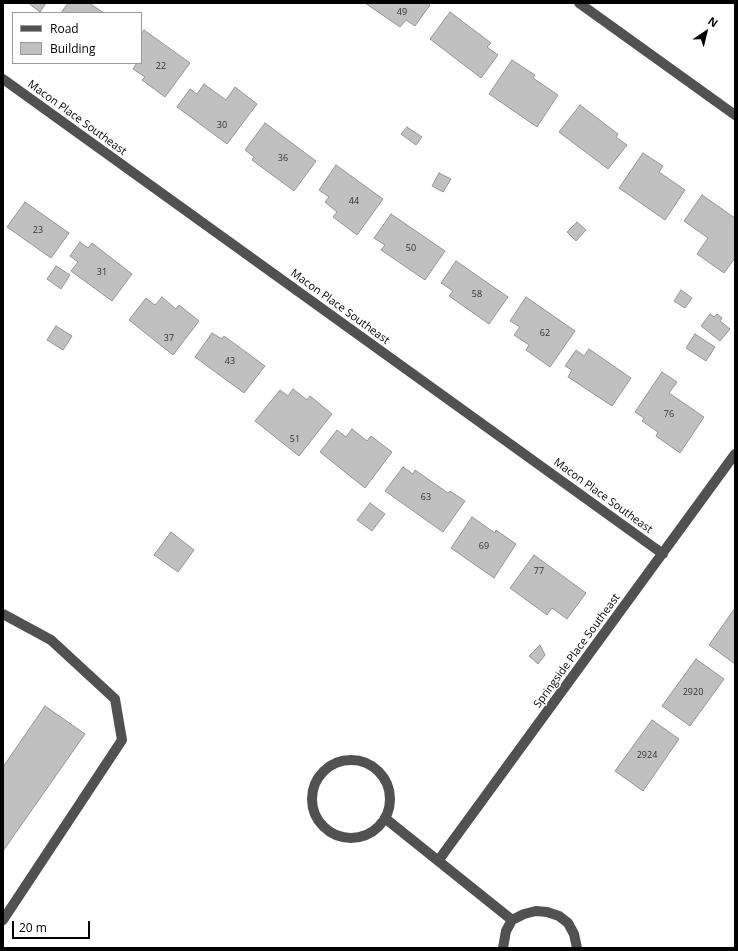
<!DOCTYPE html>
<html>
<head>
<meta charset="utf-8">
<style>
	body { margin:0 }
	#map { position:relative; width:738px; height:951px; overflow:hidden; background:#fff; font-family:"Open Sans",sans-serif }
	canvas { display:block }
	.frame { position:absolute; inset:0; border:4px solid #000; pointer-events:none }
	.legend { position:absolute; left:12px; top:12px; width:130px; height:52px; box-sizing:border-box; background:#fff; border:1px solid #999; margin:0; padding:5px 7px; list-style:none; font-size:12px; color:#000 }
	.legend li { display:flex; align-items:center; gap:8px; height:20px }
	.legend b { width:20px; border:1px solid #999 }
	.north { position:absolute; left:686px; top:12px; width:40px; height:40px; -webkit-text-stroke:3px #fff; paint-order:stroke; rotate:35deg; font-size:11px; font-weight:700; line-height:16px; text-align:center; color:#000 }
	.north::after { content:''; display:block; margin:auto; width:14px; height:18px; background:#000; clip-path:polygon(50% 0,100% 100%,50% 72%,0 100%) }
	.scale { position:absolute; left:12px; top:921px; width:78px; height:18px; box-sizing:border-box; border:2px solid #000; border-top:0; padding-left:5px; font-size:12px; line-height:14px; white-space:nowrap; color:#000; -webkit-text-stroke:3px #fff; paint-order:stroke }
</style>
</head>
<body>
<div id="map">
<canvas width="738" height="951"></canvas>
<div class="frame"></div>
<ul class="legend">
<li><b style="height:5px;background:#515151"></b>Road</li>
<li><b style="height:11px;background:#c0c0c0"></b>Building</li>
</ul>
<div class="north">N</div>
<div class="scale">20 m</div>
</div>
<script>
const context = document.querySelector('canvas').getContext('2d');
context.lineJoin = 'round';
function fill(path, color) { context.fillStyle = color; context.fill(path, 'evenodd'); }
const toPath = rows => new Path2D(rows.map(r => 'M' + r).join(''));
function strokePath(path, color, width, dash) { context.strokeStyle = color; context.lineWidth = width; context.lineCap = dash ? 'butt' : 'round'; context.setLineDash(dash || []); context.stroke(path); }
function label(font, color, halo, rows, align = 'center') {
  context.font = font + ' "Open Sans",sans-serif'; context.lineWidth = 3; context.setLineDash([]); context.textBaseline = 'middle'; context.strokeStyle = halo; context.fillStyle = color; for (const [text, x, y, turn = 0] of rows) {
    context.save(); context.translate(x, y); context.rotate((+turn || 0) * Math.PI / 180); context.textAlign = isNaN(turn) ? turn : align; if (halo) context.strokeText(text, 0, 0); context.fillText(text, 0, 0); context.restore();
  }
}
const building = toPath([
	[28,3,46,3,40,12,28,3],
	[68,3,89,3,104,13,61,13,68,3],
	[365,3,428,3,430,5,415,26,406,20,400,27,365,3],
	[450,12,491,43,487,47,498,55,481,78,430,39,450,12],
	[144,30,190,63,165,97,142,80,145,77,133,69,137,63,141,63,141,34,144,30],
	[512,60,535,75,533,78,558,95,537,127,489,94,512,60],
	[204,84,226,100,235,87,257,104,227,144,177,107,190,89,197,94,204,84],
	[580,105,618,134,616,137,627,145,608,169,559,132,580,105],
	[265,123,316,161,294,191,252,160,254,157,245,150,265,123],
	[407,127,422,137,416,145,401,134,407,127],
	[643,153,663,166,659,172,685,190,665,220,619,188,643,153],
	[336,165,383,199,357,235,333,217,337,212,325,202,329,197,319,190,336,165],
	[439,173,451,179,443,192,432,186,439,173],
	[702,195,735,218,735,258,724,273,697,254,708,238,684,221,702,195],
	[25,202,69,233,51,258,7,227,25,202],
	[391,214,445,251,425,280,381,250,385,245,374,238,391,214],
	[577,222,586,230,576,241,567,232,577,222],
	[80,242,88,248,92,243,132,274,112,301,71,271,78,262,70,256,80,242],
	[456,261,508,297,489,324,449,296,453,291,441,283,456,261],
	[56,266,70,275,61,289,47,279,56,266],
	[681,290,692,298,685,308,674,301,681,290],
	[162,297,176,309,179,305,199,321,173,355,129,320,146,298,155,305,162,297],
	[526,297,575,331,550,367,526,350,529,345,514,335,520,327,510,321,526,297],
	[710,314,714,317,717,314,722,318,720,321,730,329,720,341,701,326,710,314],
	[56,326,72,336,63,350,47,340,56,326],
	[212,333,222,339,224,336,265,366,244,393,195,357,212,333],
	[695,334,715,347,706,361,686,348,695,334],
	[589,349,631,378,612,406,568,377,572,370,565,366,576,350,584,356,589,349],
	[662,372,677,382,669,393,704,417,680,453,656,436,658,432,642,421,644,418,635,412,662,372],
	[293,389,307,400,310,396,332,414,299,456,255,421,280,390,288,396,293,389],
	[352,429,367,441,371,436,392,452,365,488,320,452,337,430,346,437,352,429],
	[403,467,413,474,415,470,448,493,450,491,465,501,443,532,385,491,403,467],
	[370,503,385,514,372,531,357,520,370,503],
	[472,517,495,533,496,530,516,544,494,578,451,548,472,517],
	[171,532,194,550,178,572,154,555,171,532],
	[534,555,586,593,567,619,552,608,547,615,510,588,534,555],
	[735,608,735,664,709,645,735,608],
	[540,645,545,655,538,664,529,656,540,645],
	[696,659,724,679,690,726,662,706,696,659],
	[45,706,85,734,3,851,3,767,45,706],
	[652,720,679,739,643,791,615,771,652,720]
]);
fill(building, '#c0c0c0');
strokePath(building, '#959595', 1);
strokePath(toPath([
	[579,3,735,115],
	[3,79,663,554],
	[3,614,51,640,115,699,122,740,3,920],
	'312 799a39 39 0 1 1 78 0a39 39 0 1 1-78 0Z',
	[386,819,512,920],
	[438,861,735,454],
	[503,948,506,931,512,920,524,914,536,911,547,912,559,916,568,923,574,934,577,948]
]), '#515151', 10);
label('9px', '#303030', null, [
	["49",402,12],
	["22",161,66],
	["30",222,125],
	["36",283,158],
	["44",354,201],
	["23",38,230],
	["50",411,248],
	["31",102,272],
	["58",477,294],
	["62",545,333],
	["37",169,338],
	["43",230,361],
	["76",669,414],
	["51",295,439],
	["63",426,497],
	["69",484,546],
	["77",539,571],
	["2920",693,692],
	["2924",647,755]
]);
label('11px', '#000', '#fff', [
	["Macon Place Southeast",77,118,36],
	["Macon Place Southeast",340,307,36],
	["Macon Place Southeast",603,496,36],
	["Springside Place Southeast",577,651,-54]
]);
</script>
</body>
</html>
